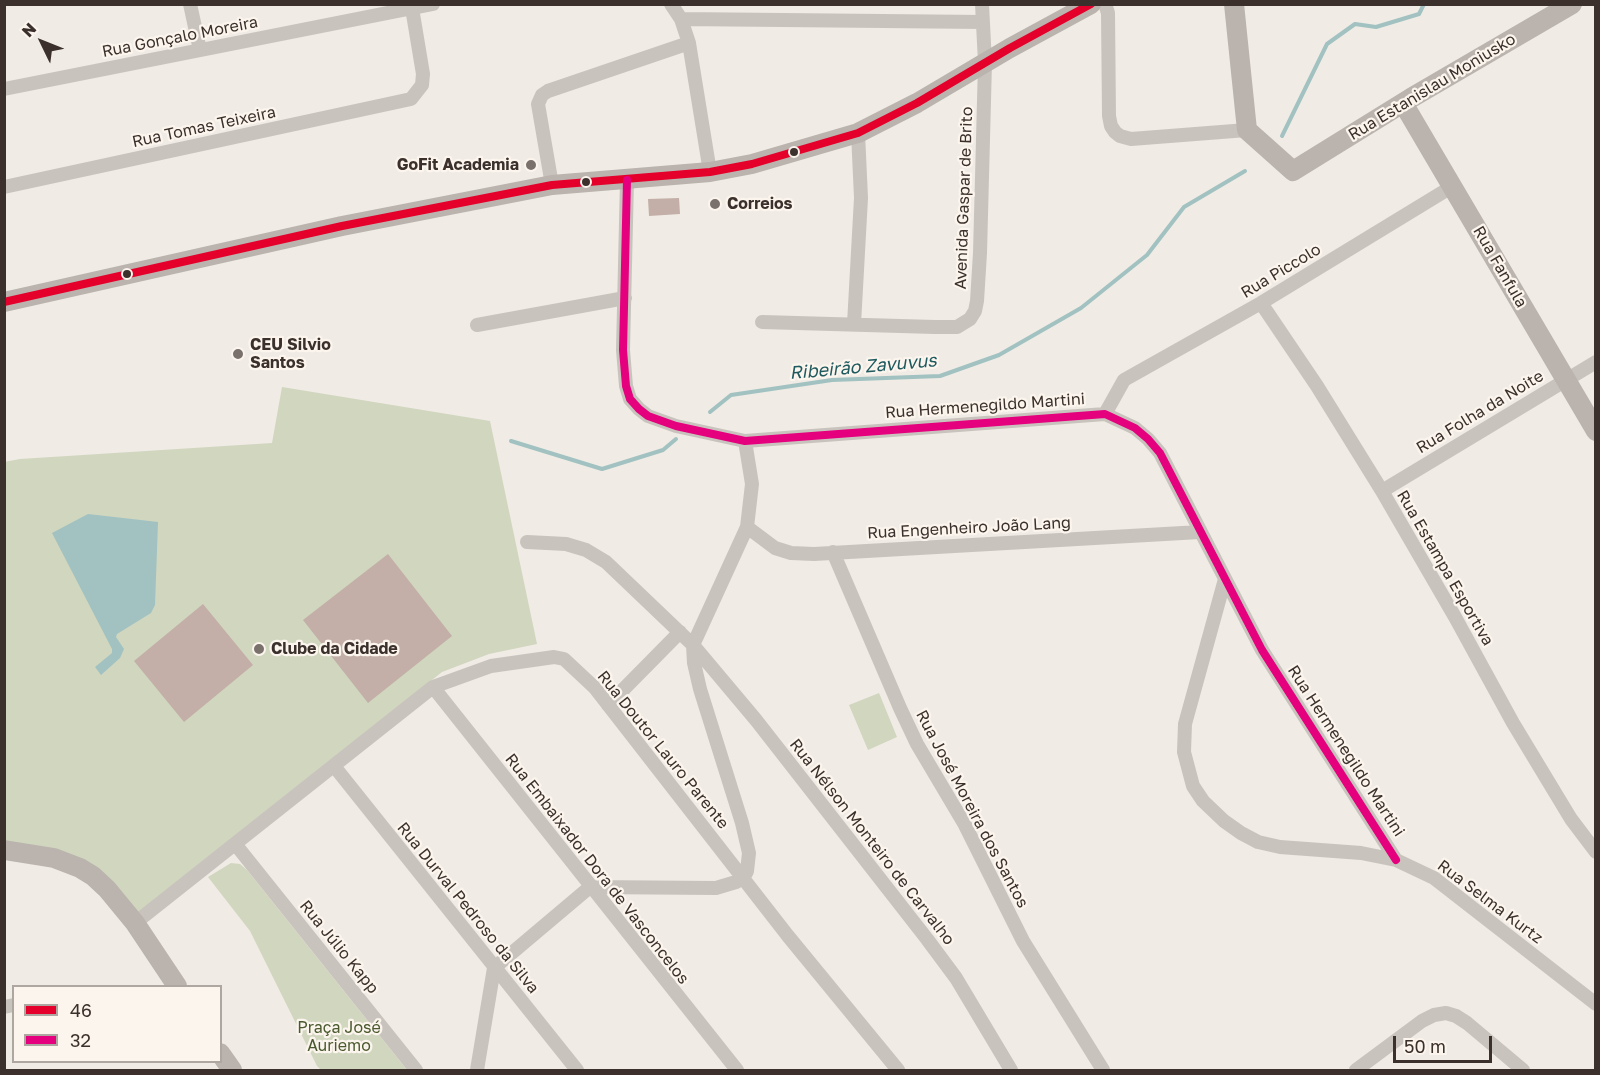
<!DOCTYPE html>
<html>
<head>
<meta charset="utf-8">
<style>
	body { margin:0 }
	#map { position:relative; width:1600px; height:1075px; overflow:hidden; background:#f0ebe5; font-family:"Golos Text",sans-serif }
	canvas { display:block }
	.frame { position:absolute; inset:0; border:6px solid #3b302b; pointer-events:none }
	.legend { position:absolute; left:12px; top:985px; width:210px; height:78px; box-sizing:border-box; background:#fbf5ee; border:2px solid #aea6a0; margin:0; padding:8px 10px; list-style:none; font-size:18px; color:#3b302b }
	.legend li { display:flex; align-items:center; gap:12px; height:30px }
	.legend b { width:30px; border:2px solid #aea6a0 }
	.north { position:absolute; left:12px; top:12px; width:60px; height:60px; -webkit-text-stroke:4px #fbf5ee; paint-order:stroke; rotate:313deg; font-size:16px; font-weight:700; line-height:24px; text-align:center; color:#3b302b }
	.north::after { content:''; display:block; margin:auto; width:21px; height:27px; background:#3b302b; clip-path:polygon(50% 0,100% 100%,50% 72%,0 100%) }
	.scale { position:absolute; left:1393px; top:1036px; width:99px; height:27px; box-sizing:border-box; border:3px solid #3b302b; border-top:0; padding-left:8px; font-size:18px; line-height:21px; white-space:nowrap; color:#3b302b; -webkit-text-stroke:4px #fbf5ee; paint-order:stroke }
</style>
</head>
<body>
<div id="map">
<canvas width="1600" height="1075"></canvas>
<div class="frame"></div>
<ul class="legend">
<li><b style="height:8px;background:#e4002b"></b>46</li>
<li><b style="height:8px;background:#e5007d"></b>32</li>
</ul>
<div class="north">N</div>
<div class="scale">50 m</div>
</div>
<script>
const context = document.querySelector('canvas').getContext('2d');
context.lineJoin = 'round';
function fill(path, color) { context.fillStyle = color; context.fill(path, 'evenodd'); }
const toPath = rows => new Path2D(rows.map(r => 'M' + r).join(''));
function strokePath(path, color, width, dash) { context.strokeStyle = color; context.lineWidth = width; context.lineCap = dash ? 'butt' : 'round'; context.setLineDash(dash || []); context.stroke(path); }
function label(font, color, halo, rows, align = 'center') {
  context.font = font + ' "Golos Text",sans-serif'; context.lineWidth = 4.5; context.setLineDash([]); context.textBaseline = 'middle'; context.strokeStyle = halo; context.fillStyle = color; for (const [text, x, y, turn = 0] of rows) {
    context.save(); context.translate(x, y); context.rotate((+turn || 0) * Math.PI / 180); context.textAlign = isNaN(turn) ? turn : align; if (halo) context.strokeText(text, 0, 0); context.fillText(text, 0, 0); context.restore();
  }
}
fill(toPath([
	[282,387,490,421,537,644,489,654,442,672,140,914,91,870,5,855,4,462,20,459,272,443],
	[879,693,897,737,868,750,849,705],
	[231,863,240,864,247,870,407,1070,321,1070,317,1066,250,931,208,877]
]), '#d1d6bf');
fill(toPath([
	[88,514,158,522,155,605,151,613,117,634,116,637,124,649,120,658,101,675,95,667,112,653,112,649,52,533]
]), '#a1c2c1');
strokePath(toPath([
	[1282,136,1327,44,1355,24,1376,27,1419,14,1424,4],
	[710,412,731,395,832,380,940,376,999,355,1081,308,1147,255,1184,207,1245,171],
	[511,441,602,469,663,450,676,439]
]), '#a1c2c1', 4);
fill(toPath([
	[679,198,680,214,649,216,648,199],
	[388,554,452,636,368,703,303,620],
	[203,604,253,665,184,722,134,661]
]), '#c3afa7');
strokePath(toPath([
	[190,4,200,50],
	[671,4,681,19,689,43,710,172],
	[1105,4,1108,13,1109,116,1111,126,1115,132,1120,136,1131,139,1247,130],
	[681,19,983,22],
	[4,89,433,4],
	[627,180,623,350,626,386,630,399,639,409,648,416,676,426,745,441,1105,414,1135,428,1148,439,1160,453,1262,650,1396,860],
	[552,185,538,104,542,95,548,91,689,43],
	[4,187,411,99,422,85,423,74,412,8],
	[1261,303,1317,386,1382,491,1455,617,1513,723,1571,819,1596,852],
	[762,322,935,327,957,327,970,319,975,311,977,301,980,253,985,63,982,4],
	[854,324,861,198,858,133],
	[477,325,625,298],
	[1105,414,1124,380,1261,303,1453,186],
	[1382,491,1596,362],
	[747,527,775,548,791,553,814,554,1200,532],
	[527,542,566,544,586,550,606,562,693,645,756,720,927,939,956,978,1011,1070],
	[833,552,900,708,917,744,965,825,1023,941,1103,1070],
	[1225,579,1185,724,1184,752,1193,786,1203,801,1224,821,1241,833,1258,842,1280,847,1361,853,1396,860,1434,878,1596,1004],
	[433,687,737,1070],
	[608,705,680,632],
	[334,766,577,1070],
	[236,845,416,1070],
	[135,923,433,687,491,666,554,657,564,659,595,688,788,936,898,1070],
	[4,1007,14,1005],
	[477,1070,494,968,590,887,716,888,736,882,744,877,747,871,749,853,742,823,700,689,694,663,693,645,747,527,752,484,745,441],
	[1356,1070,1422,1021,1434,1015,1446,1013,1456,1016,1467,1023,1523,1070]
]), '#c9c3be', 14);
strokePath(toPath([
	[1234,4,1247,130,1293,171,1411,98,1572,4],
	[1403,103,1596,431],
	[4,302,342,226,552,185,710,172,752,164,858,133,917,103,1010,48,1091,4],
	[4,850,54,858,80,868,93,876,107,889,135,923,177,986],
	[220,1053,232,1070]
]), '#bab3ae', 20);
strokePath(toPath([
	[4,302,342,226,552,185,710,172,752,164,858,133,917,103,1010,48,1091,4]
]), '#e4002b', 8);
strokePath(toPath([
	[627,180,623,350,626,386,630,399,639,409,648,416,676,426,745,441,1105,414,1135,428,1148,439,1160,453,1262,650,1396,860]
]), '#e5007d', 8);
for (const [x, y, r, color] of [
	[794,152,5,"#3b302b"],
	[531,165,6,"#7a716c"],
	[586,182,5,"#3b302b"],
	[715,204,6,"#7a716c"],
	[127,274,5,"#3b302b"],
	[238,354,6,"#7a716c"],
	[259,649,6,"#7a716c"]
]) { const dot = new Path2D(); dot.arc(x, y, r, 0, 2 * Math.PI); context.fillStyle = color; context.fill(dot); strokePath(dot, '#fbf5ee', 2); }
label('16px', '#3b302b', '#fbf5ee', [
	["Rua Gonçalo Moreira",180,37,-11],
	["Rua Estanislau Moniusko",1432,87,-31],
	["Rua Tomas Teixeira",204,127,-12],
	["Avenida Gaspar de Brito",964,198,-88],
	["Rua Fanfula",1500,267,60],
	["Rua Piccolo",1281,271,-31],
	["Rua Hermenegildo Martini",985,406,-4],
	["Rua Folha da Noite",1480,412,-31],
	["Rua Engenheiro João Lang",969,528,-3],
	["Rua Estampa Esportiva",1445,568,60],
	["Rua Doutor Lauro Parente",663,750,51],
	["Rua Hermenegildo Martini",1346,751,57],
	["Rua José Moreira dos Santos",972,809,62],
	["Rua Nélson Monteiro de Carvalho",872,842,52],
	["Rua Embaixador Dora de Vasconcelos",597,869,52],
	["Rua Selma Kurtz",1490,902,37],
	["Rua Durval Pedroso da Silva",468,908,51],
	["Rua Júlio Kapp",339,947,51]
]);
label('bold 16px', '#3b302b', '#fbf5ee', [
	["GoFit Academia",519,165,"right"],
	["Correios",727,204],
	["CEU Silvio",250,345],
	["Santos",250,363],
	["Clube da Cidade",271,649]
], 'left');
label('16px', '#4a5a2e', '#fbf5ee', [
	["Praça José",339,1028],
	["Auriemo",339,1046]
]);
label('italic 18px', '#1f5a5e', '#fbf5ee', [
	["Ribeirão Zavuvus",863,367,-5]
]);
</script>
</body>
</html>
